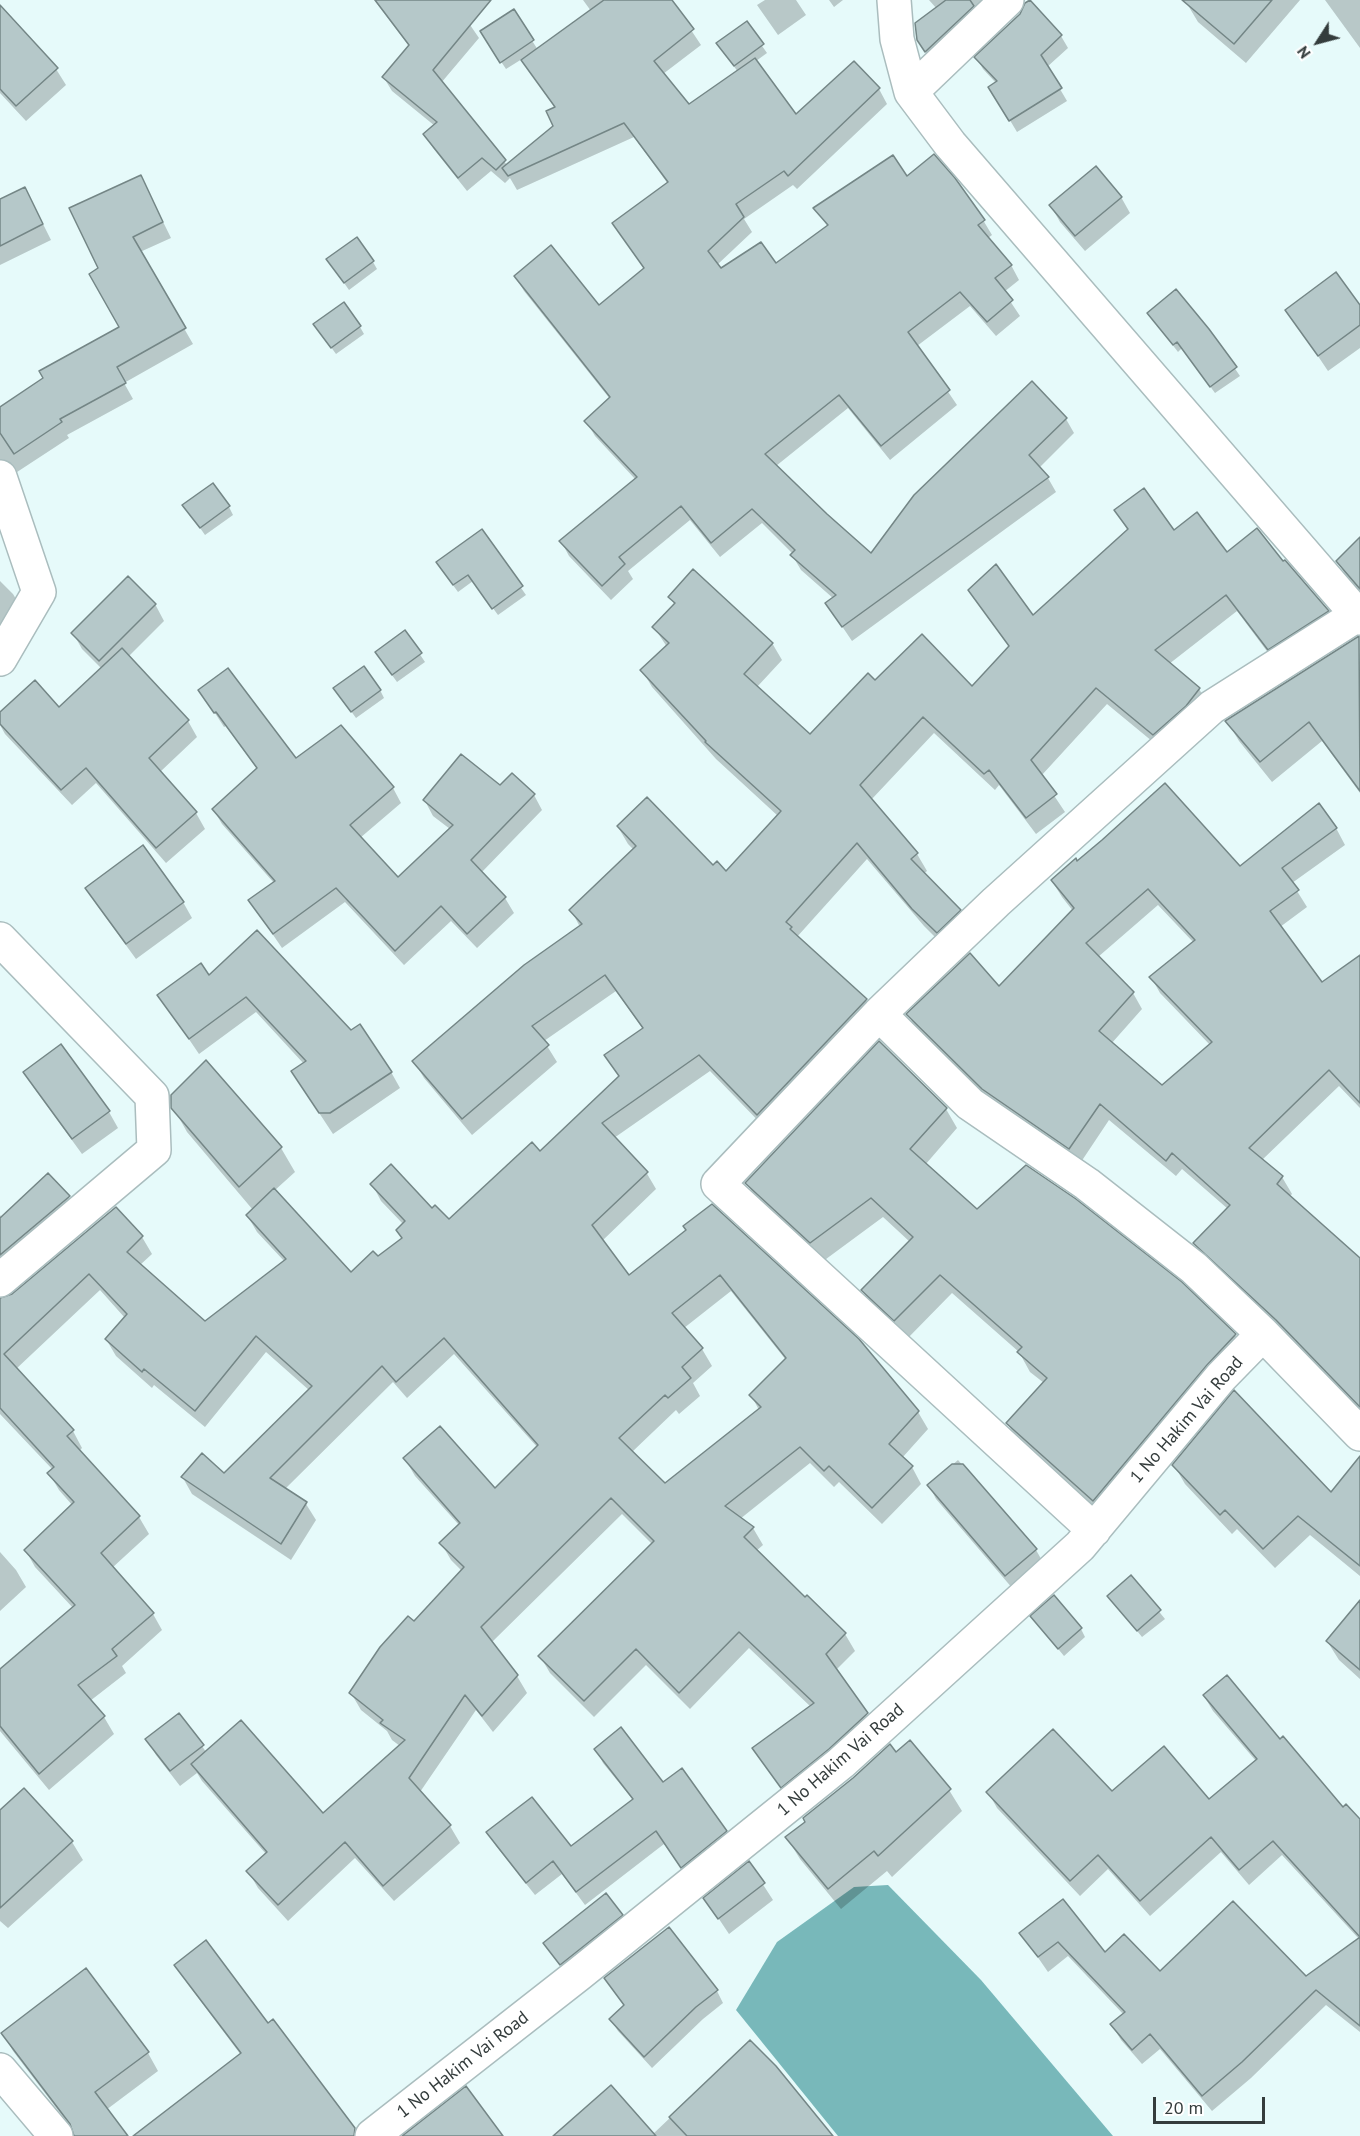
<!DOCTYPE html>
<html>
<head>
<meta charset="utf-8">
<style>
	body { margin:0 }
	#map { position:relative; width:1360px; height:2136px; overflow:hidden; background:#e6fafa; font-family:"PT Sans",sans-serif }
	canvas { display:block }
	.north { position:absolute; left:1288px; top:12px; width:60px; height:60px; -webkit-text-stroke:4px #fff; paint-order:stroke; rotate:234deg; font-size:16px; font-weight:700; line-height:24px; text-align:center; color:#343c3c }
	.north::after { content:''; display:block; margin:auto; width:21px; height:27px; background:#343c3c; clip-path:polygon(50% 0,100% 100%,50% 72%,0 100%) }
	.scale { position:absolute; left:1153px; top:2097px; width:112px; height:27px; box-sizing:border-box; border:3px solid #343c3c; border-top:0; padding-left:8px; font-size:18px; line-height:21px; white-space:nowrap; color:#343c3c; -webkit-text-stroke:4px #fff; paint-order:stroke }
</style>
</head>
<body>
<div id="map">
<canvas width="1360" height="2136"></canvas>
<div class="north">N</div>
<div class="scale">20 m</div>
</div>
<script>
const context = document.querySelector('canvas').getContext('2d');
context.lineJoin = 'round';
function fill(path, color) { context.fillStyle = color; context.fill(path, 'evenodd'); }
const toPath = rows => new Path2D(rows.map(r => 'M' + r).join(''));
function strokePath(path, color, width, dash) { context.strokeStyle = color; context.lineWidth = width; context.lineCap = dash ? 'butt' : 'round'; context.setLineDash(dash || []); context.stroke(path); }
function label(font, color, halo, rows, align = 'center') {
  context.font = font + ' "PT Sans",sans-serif'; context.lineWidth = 5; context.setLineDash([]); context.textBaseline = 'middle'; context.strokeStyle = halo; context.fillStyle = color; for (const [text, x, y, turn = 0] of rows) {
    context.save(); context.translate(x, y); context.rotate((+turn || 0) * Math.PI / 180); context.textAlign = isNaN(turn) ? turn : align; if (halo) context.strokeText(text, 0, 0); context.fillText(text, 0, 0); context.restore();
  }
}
fill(toPath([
	[888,1885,981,1980,1113,2136,838,2136,736,2010,777,1942,854,1887]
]), '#78b8ba');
fill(toPath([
	[374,0,453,0,479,38,441,83,507,165,555,127,556,108,522,59,506,69,486,39,513,11,538,50,591,11,583,0,671,0,701,45,663,74,689,106,738,72,723,51,746,23,767,53,756,61,796,117,879,89,887,104,797,189,793,185,744,219,752,232,717,265,721,270,775,265,828,227,815,208,907,179,983,220,992,235,988,238,1011,265,1019,280,1004,292,1020,316,996,336,970,306,917,346,957,405,890,460,848,408,776,466,826,516,872,555,1066,419,1074,433,1039,468,1048,478,1056,492,852,641,827,604,834,599,801,570,792,555,793,554,762,523,720,557,690,520,628,571,633,579,611,600,569,556,561,541,636,480,595,436,586,421,610,399,524,291,515,276,599,307,645,270,614,224,668,184,634,137,517,190,510,178,505,183,491,171,467,191,433,148,425,134,435,126,392,91,384,78,409,46],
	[765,0,796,0,806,15,778,35,757,5],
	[829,0,843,0,834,7],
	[929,0,1007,0,928,56,918,40,937,9],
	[1027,0,1061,36,1068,48,1047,67,1067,101,1017,132,990,87,996,83,983,69,976,57,1022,14,1027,5],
	[1188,0,1300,0,1246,63,1198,22,1186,2],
	[1325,0,1360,0,1360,48],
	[0,8,56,69,66,85,26,121,0,93],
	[141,177,171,238,140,252,193,344,124,383,133,399,67,435,69,438,14,474,0,476,0,412,122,329,100,269],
	[1121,197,1130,213,1085,251,1060,222,1051,206],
	[0,201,33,204,51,240,0,265],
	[373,262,377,269,349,290,333,267],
	[1360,308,1360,348,1328,371,1287,310],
	[1149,314,1208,329,1240,376,1215,393,1182,348,1178,352],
	[360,327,364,334,336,354,320,332],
	[229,507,233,515,205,535,189,512],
	[1116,511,1174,532,1227,554,1283,563,1328,612,1337,628,1278,666,1237,611,1169,664,1199,689,1209,705,1164,751,1107,704,1041,776,1065,812,1036,834,999,785,995,790,934,733,871,800,917,854,927,871,923,874,960,911,969,928,947,949,924,926,867,859,796,938,866,1000,876,1017,768,1131,710,1071,614,1138,646,1172,656,1189,602,1241,629,1277,688,1231,918,1412,928,1429,902,1458,912,1467,921,1484,882,1524,839,1482,834,1487,810,1463,740,1519,753,1528,763,1545,756,1551,805,1599,845,1634,855,1651,836,1670,877,1731,791,1803,754,1748,811,1707,749,1648,690,1709,646,1665,594,1717,550,1673,540,1656,652,1544,622,1514,491,1643,517,1676,527,1693,493,1732,476,1710,420,1792,450,1826,460,1843,394,1901,355,1858,288,1921,258,1888,248,1871,266,1854,202,1781,197,1773,180,1786,156,1755,147,1739,202,1746,206,1752,323,1815,400,1746,392,1740,387,1731,361,1710,351,1693,462,1571,451,1560,441,1543,459,1525,415,1476,405,1459,495,1490,538,1448,454,1354,407,1398,393,1382,285,1489,306,1504,316,1520,291,1560,192,1494,183,1478,224,1475,310,1391,266,1352,205,1427,154,1385,152,1388,116,1356,106,1339,125,1318,100,1290,16,1369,73,1431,82,1448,79,1451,139,1517,149,1534,112,1568,153,1614,162,1630,122,1666,126,1673,90,1701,104,1717,114,1734,49,1790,0,1731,0,1671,73,1608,35,1567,26,1551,73,1506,59,1490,49,1473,53,1470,0,1414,0,1300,13,1296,116,1209,142,1237,152,1254,140,1265,205,1323,285,1262,257,1232,247,1215,253,1210,187,1132,173,1107,206,1062,281,1148,295,1172,274,1191,351,1274,378,1258,403,1239,404,1225,381,1201,372,1184,432,1210,449,1221,540,1153,620,1077,606,1055,643,1029,616,991,544,1041,557,1062,472,1135,424,1078,414,1061,580,927,571,910,634,850,628,844,618,827,727,873,778,816,716,759,652,687,642,670,667,647,654,627,675,606,670,597,772,643,782,660,757,687,810,736,875,682,972,688,1010,648,970,590,1033,618,1128,531],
	[731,1291,786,1360,751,1395,759,1410,664,1485,632,1452,676,1410,679,1414,700,1396,693,1383,712,1366,702,1349,684,1328],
	[481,531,526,595,498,615,473,581,458,592,442,570],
	[1360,539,1360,594,1349,582,1338,561],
	[0,581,13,594,22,609,0,632],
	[155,604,164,621,128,657,188,721,197,737,160,772,196,813,205,829,166,863,96,783,72,805,5,734,0,725,0,714,59,709,102,669,82,649,73,633],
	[405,632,425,662,397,682,381,660],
	[1359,638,1360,793,1322,741,1272,782,1239,741,1227,721],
	[200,690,296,760,341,727,393,788,401,803,360,838,398,879,450,829,433,816,425,801,500,787,534,795,542,810,481,873,505,898,514,913,477,948,451,921,404,965,345,902,282,948,250,901,274,883,222,824,213,809,258,770,226,726,224,727],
	[380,690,384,698,356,718,340,696],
	[1336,828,1345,845,1292,883,1307,907,1280,927,1322,985,1360,957,1360,1108,1339,1086,1262,1160,1282,1177,1292,1194,1289,1197,1360,1260,1360,1412,1204,1260,1195,1244,1228,1209,1182,1169,1176,1176,1109,1120,1079,1165,993,1106,917,1031,908,1014,999,989,1073,911,1062,897,1052,881,1077,863,1240,868],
	[1158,905,1194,943,1151,977,1160,993,1211,1046,1162,1087,1111,1044,1142,1009,1133,993,1098,957],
	[87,888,183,902,192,918,136,959,96,904],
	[209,977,391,1072,400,1088,333,1134,302,1087,304,1064,256,1012,199,1054,159,995],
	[61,1046,109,1112,118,1128,82,1154,34,1088,25,1072],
	[946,1109,957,1128,925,1165,977,1211,1181,1283,1235,1335,1246,1355,1105,1519,1019,1443,1007,1423,1044,1383,1030,1372,1019,1352,952,1293,906,1340,874,1310,862,1290,910,1242,883,1217,822,1262,758,1203,747,1183],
	[48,1175,69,1197,76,1209,0,1273,0,1215,2,1218],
	[958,1460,1036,1550,1044,1564,1013,1589,936,1499,929,1485],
	[1174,1465,1331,1494,1360,1484,1360,1576,1310,1535,1275,1568,1237,1529,1232,1534,1185,1484],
	[0,1552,16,1570,26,1587,0,1611],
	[1131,1577,1165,1619,1142,1637,1109,1596],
	[1360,1602,1360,1679,1339,1660,1327,1641],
	[1032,1617,1081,1629,1085,1637,1064,1656],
	[1204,1696,1280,1741,1343,1809,1360,1821,1360,2032,1326,2005,1251,2078,1212,2111,1160,2049,1142,2064,1121,2040,1112,2025,1124,2015,1068,1956,1048,1972,1021,1933,1063,1901,1105,1955,1160,1973,1305,1978,1359,1939,1282,1855,1249,1885,1221,1852,1150,1916,1108,1869,1080,1896,997,1808,988,1792,1112,1793,1209,1801,1256,1761,1213,1711],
	[596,1749,662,1784,726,1831,734,1845,690,1880,664,1844,585,1905,562,1874,535,1895,496,1846,488,1832,571,1848,633,1800,603,1763],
	[896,1754,949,1790,962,1811,892,1877,887,1871,841,1909,800,1859,787,1838],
	[24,1790,72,1842,83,1860,8,1928,0,1921,0,1812],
	[749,1863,773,1900,729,1934,705,1898],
	[621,1916,626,1923,566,1972,544,1943],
	[176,1965,268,2025,358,2136,135,2136,241,2055,187,1983],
	[613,1990,717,1991,723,2003,703,2019,652,2068,618,2031,611,2020,625,2006],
	[3,2033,148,2053,158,2071,106,2110,126,2136,76,2136,76,2134,13,2051],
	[750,2042,831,2136,574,2136,653,2134]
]), '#0003');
const building = toPath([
	[375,0,491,0,433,70,506,160,496,170,482,158,458,178,423,134,437,122,382,77,409,45,375,0],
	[604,0,672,0,694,29,654,61,689,104,755,58,796,114,854,61,880,88,788,176,784,171,736,204,744,217,708,251,721,268,761,242,776,263,828,225,813,208,893,155,907,176,934,154,955,178,985,220,978,225,1012,265,995,278,1013,300,987,322,960,292,908,332,950,390,881,446,839,395,765,454,827,514,871,553,914,495,1032,381,1067,418,1029,455,1049,477,842,627,825,603,836,595,790,555,795,550,752,509,711,543,681,506,619,557,625,564,602,586,559,541,637,477,584,421,610,397,514,276,551,245,599,305,644,268,612,223,668,182,624,123,508,176,502,168,553,126,546,111,555,107,521,60,604,0],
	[946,0,970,0,974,6,925,52,917,40,915,23,946,0],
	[1030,0,1062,35,1041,55,1062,88,1009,121,988,87,997,81,974,57,1020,14,1025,3,1030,0],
	[1182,0,1272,0,1234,44,1182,0],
	[0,5,58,68,16,106,0,89,0,5],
	[514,9,534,40,500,63,480,31,514,9],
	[747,21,764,44,734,66,716,43,747,21],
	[1096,166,1122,197,1075,236,1049,205,1096,166],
	[141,175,163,222,133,237,186,328,117,367,126,383,60,419,62,422,14,454,0,433,0,407,43,378,39,371,119,327,89,274,98,268,69,208,141,175],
	[25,187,43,224,0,246,0,199,25,187],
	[357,237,374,261,344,283,326,259,357,237],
	[1336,272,1360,305,1360,325,1318,356,1285,310,1336,272],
	[1176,289,1209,329,1237,367,1210,387,1177,342,1173,345,1147,313,1176,289],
	[344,302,361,326,331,348,313,324,344,302],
	[213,483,230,506,200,528,182,505,213,483],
	[1144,488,1174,530,1197,512,1227,552,1257,528,1283,561,1285,560,1329,611,1268,650,1226,595,1155,650,1200,688,1186,706,1153,735,1096,688,1031,760,1057,794,1026,818,989,770,984,774,923,717,860,785,918,853,911,859,961,910,937,933,912,909,857,843,786,922,792,927,790,929,867,999,757,1115,699,1055,602,1123,648,1172,592,1225,629,1275,686,1230,683,1226,712,1204,859,1339,919,1411,889,1444,913,1466,872,1508,829,1466,824,1471,800,1447,725,1506,754,1527,744,1537,805,1597,807,1595,846,1633,826,1654,868,1713,829,1749,781,1788,752,1748,814,1703,739,1632,679,1693,636,1649,584,1701,538,1656,654,1541,611,1498,481,1627,518,1675,482,1716,465,1695,409,1778,451,1825,383,1886,345,1842,278,1905,246,1871,267,1852,191,1764,241,1720,323,1813,405,1740,380,1723,383,1720,349,1693,380,1647,408,1616,414,1621,464,1567,439,1543,460,1523,403,1458,440,1426,495,1488,538,1445,444,1338,396,1382,382,1366,270,1478,307,1502,281,1544,181,1477,202,1453,224,1473,312,1386,256,1336,195,1411,144,1369,142,1372,105,1339,127,1314,89,1274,4,1354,74,1430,67,1436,140,1516,101,1553,154,1613,112,1649,117,1656,78,1685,105,1716,39,1774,0,1726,0,1669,75,1605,24,1550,74,1502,47,1473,54,1467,0,1408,0,1298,12,1294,116,1207,143,1236,127,1252,205,1321,286,1259,246,1215,274,1188,351,1272,373,1251,378,1256,402,1238,396,1230,405,1221,370,1184,391,1164,432,1208,435,1205,449,1219,532,1142,540,1151,619,1076,604,1055,643,1028,605,975,532,1026,549,1045,462,1119,412,1061,524,965,582,924,569,910,636,846,617,826,647,797,713,865,717,861,726,871,781,811,705,742,706,741,640,670,669,643,652,627,675,603,668,597,693,569,773,643,744,674,810,734,868,673,875,680,922,634,972,686,1009,646,968,590,996,564,1033,615,1128,529,1114,510,1144,488],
	[720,1275,786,1358,749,1395,761,1407,665,1483,619,1438,665,1395,668,1398,691,1378,682,1367,703,1348,672,1313,720,1275],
	[482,529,523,586,492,609,468,575,453,585,436,562,482,529],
	[1360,537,1360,589,1336,561,1360,537],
	[128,576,156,604,99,661,71,633,128,576],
	[405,630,422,653,392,675,375,652,405,630],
	[1359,636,1360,791,1309,722,1260,762,1225,721,1359,636],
	[122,648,189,720,149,758,197,812,156,848,86,768,61,790,0,724,0,712,35,680,59,707,122,648],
	[364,666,381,690,351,712,333,688,364,666],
	[228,668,296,758,341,725,394,787,350,825,398,877,453,825,423,800,461,754,500,785,512,773,535,794,471,860,506,897,467,934,441,906,395,951,336,888,273,934,248,900,275,881,212,809,257,768,216,712,214,713,198,690,228,668],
	[1165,783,1240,866,1319,803,1337,828,1282,868,1299,890,1270,911,1322,982,1360,955,1360,1103,1329,1070,1249,1148,1283,1176,1277,1184,1360,1258,1360,1407,1276,1320,1193,1243,1230,1205,1172,1153,1166,1161,1100,1104,1069,1149,982,1089,906,1014,970,953,999,986,1074,908,1051,880,1076,858,1077,861,1102,840,1165,783],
	[1148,889,1195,940,1149,977,1212,1042,1162,1085,1099,1031,1134,992,1086,943,1148,889],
	[143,845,184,902,126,944,85,888,143,845],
	[257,930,351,1030,360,1024,392,1072,330,1113,319,1113,291,1071,306,1061,246,997,189,1039,157,995,201,963,209,975,257,930],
	[879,1041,947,1108,910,1149,977,1209,1026,1165,1076,1199,1182,1282,1236,1334,1207,1365,1093,1501,1006,1423,1047,1378,1017,1352,1022,1347,940,1275,894,1321,861,1290,913,1237,871,1198,810,1243,745,1183,879,1041],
	[61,1044,110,1111,72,1139,23,1072,61,1044],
	[206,1060,282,1147,239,1187,171,1108,171,1095,206,1060],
	[48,1173,70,1196,0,1255,0,1218,48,1173],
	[1234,1390,1331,1492,1360,1456,1360,1566,1298,1516,1263,1549,1225,1510,1220,1515,1172,1465,1234,1390],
	[952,1464,963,1464,1037,1549,1005,1576,927,1485,952,1464],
	[1131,1575,1161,1610,1137,1631,1107,1596,1131,1575],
	[1054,1595,1082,1628,1058,1649,1030,1616,1054,1595],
	[1360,1600,1360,1670,1326,1641,1360,1600],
	[1227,1675,1280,1739,1283,1736,1343,1807,1346,1804,1360,1819,1360,2026,1316,1990,1242,2062,1202,2096,1150,2034,1132,2050,1110,2024,1125,2012,1058,1942,1038,1957,1019,1933,1063,1899,1105,1952,1124,1934,1160,1971,1233,1901,1306,1976,1360,1937,1273,1841,1239,1870,1211,1837,1140,1901,1098,1855,1070,1881,986,1792,1053,1729,1112,1791,1164,1746,1209,1799,1257,1759,1203,1695,1227,1675],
	[179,1713,204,1745,170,1771,145,1739,179,1713],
	[621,1727,663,1782,682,1768,727,1831,681,1868,656,1831,576,1892,553,1861,526,1883,486,1832,532,1797,571,1846,633,1799,594,1749,621,1727],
	[910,1740,951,1789,878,1856,874,1851,828,1889,785,1837,805,1822,803,1818,853,1778,890,1744,896,1752,910,1740],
	[24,1788,73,1841,0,1908,0,1810,24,1788],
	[749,1861,765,1883,718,1919,703,1898,749,1861],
	[606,1893,623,1915,560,1965,543,1943,606,1893],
	[669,1927,718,1990,696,2007,644,2057,609,2019,624,2005,604,1978,669,1927],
	[206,1940,268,2023,273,2019,355,2128,354,2136,133,2136,241,2053,174,1965,206,1940],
	[86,1968,149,2052,95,2092,128,2136,74,2136,70,2124,1,2033,86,1968],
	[750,2040,776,2066,833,2136,687,2136,669,2117,750,2040],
	[611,2085,656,2136,553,2136,611,2085],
	[466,2086,503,2136,402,2136,466,2086]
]);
fill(building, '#b5c8c9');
strokePath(building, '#748686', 1.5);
const minor = toPath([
	[894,0,897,39,911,92,950,144,1360,618],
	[911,92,1007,0],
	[0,477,39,592,0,659],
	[0,939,152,1096,154,1150,0,1280],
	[879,1014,970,1104,1087,1184,1194,1268,1263,1334,1360,1434],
	[1094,1530,718,1184,879,1014,996,902,1212,707,1357,615],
	[0,2070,56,2136],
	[372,2136,579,1974,841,1763,1080,1546,1221,1377,1263,1334]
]);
strokePath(minor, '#aabdbe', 36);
strokePath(minor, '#fff', 33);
label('18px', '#343c3c', '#fff', [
	["1 No Hakim Vai Road",1187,1420,-49],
	["1 No Hakim Vai Road",841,1760,-41],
	["1 No Hakim Vai Road",463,2065,-38]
]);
</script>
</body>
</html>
